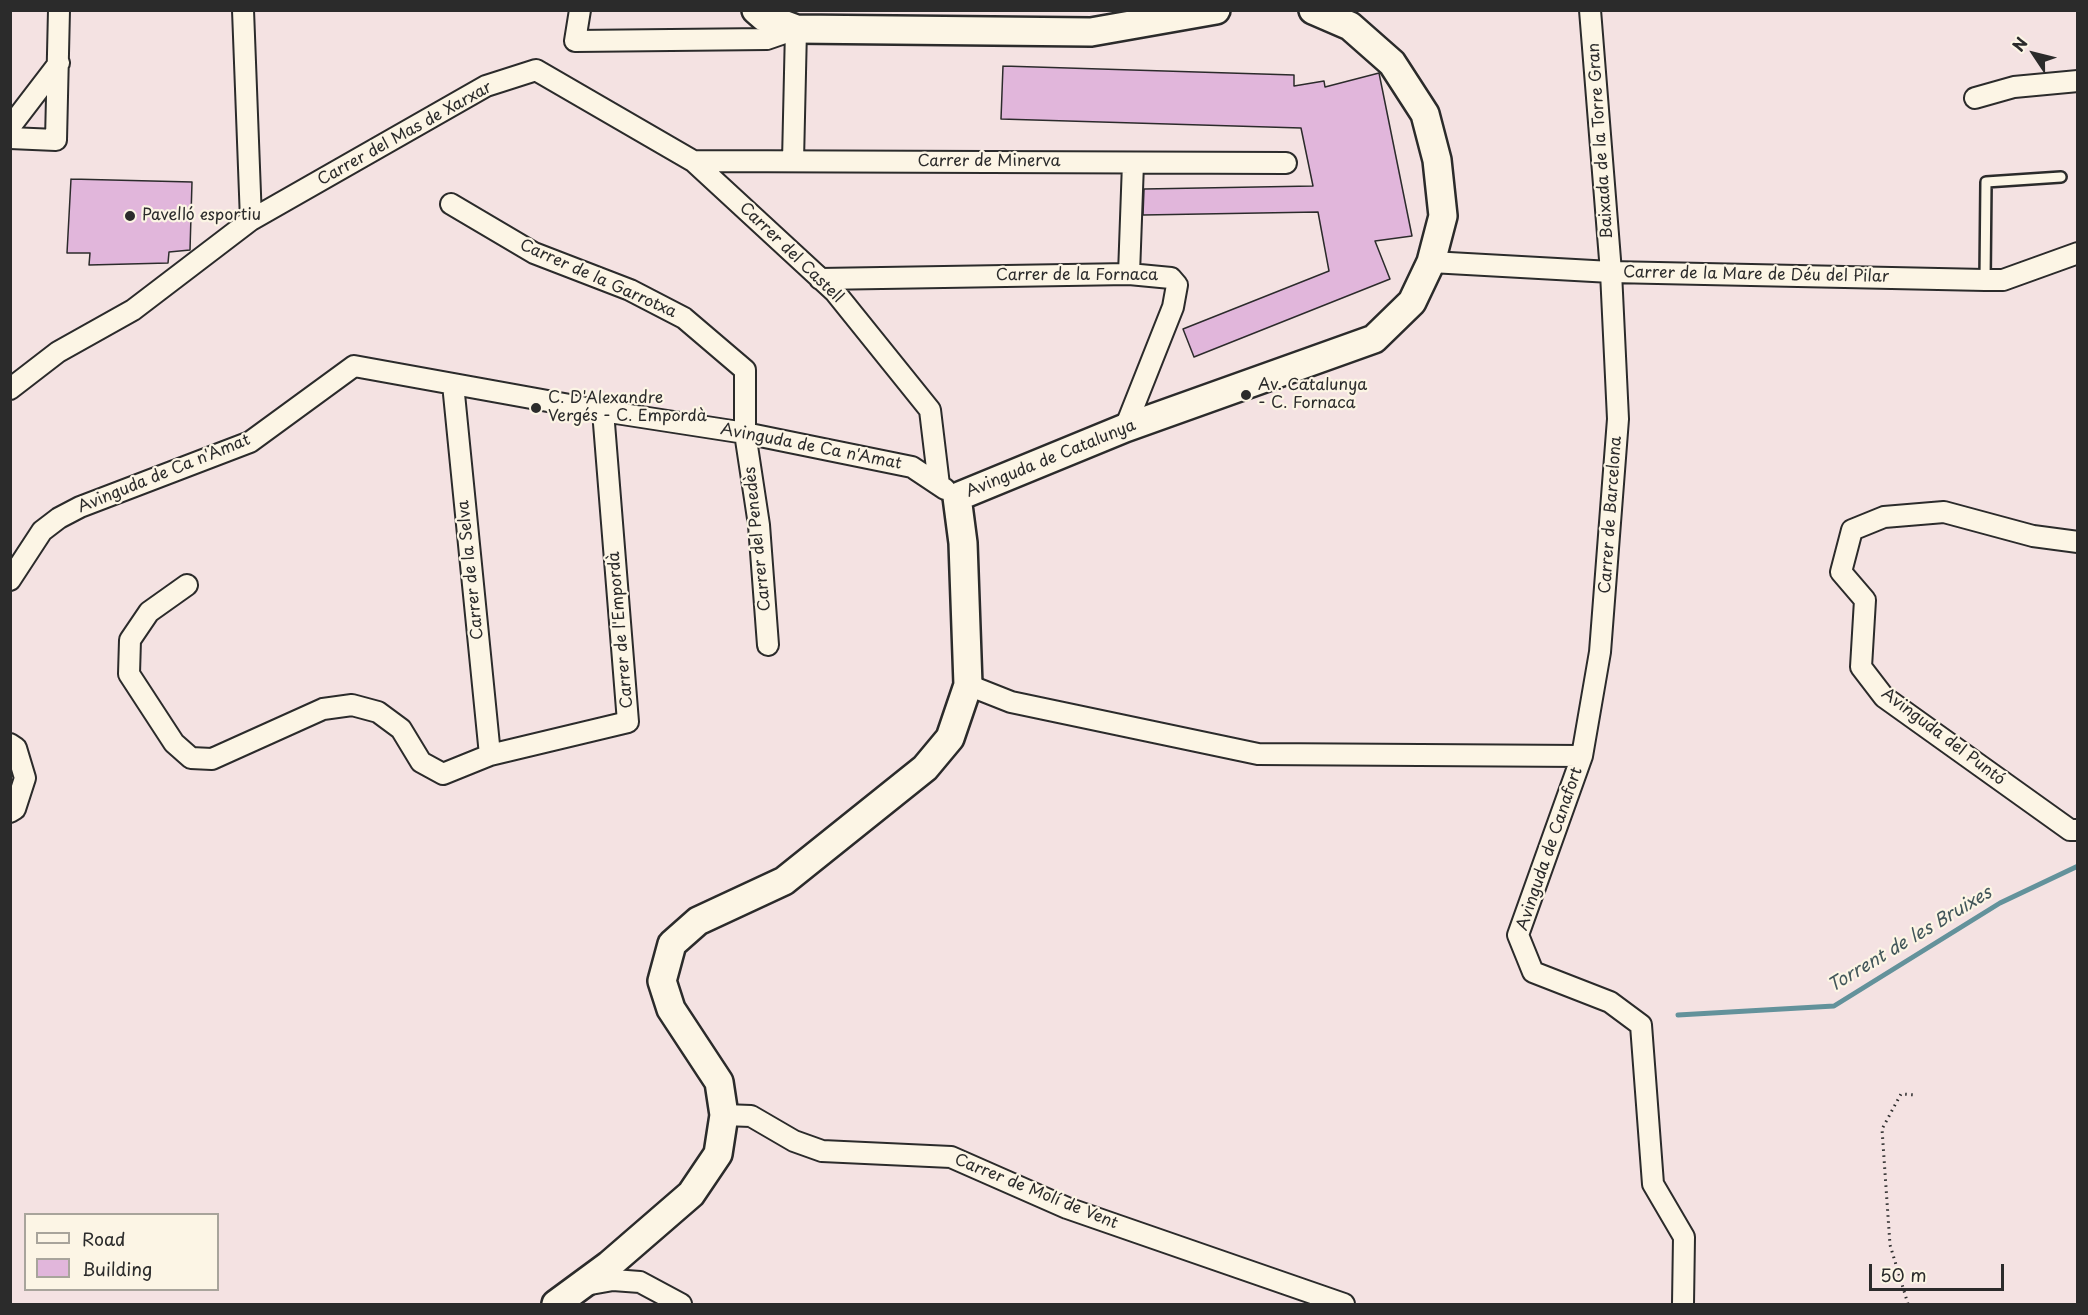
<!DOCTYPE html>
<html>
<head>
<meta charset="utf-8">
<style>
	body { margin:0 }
	#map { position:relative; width:2088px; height:1315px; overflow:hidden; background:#f4e2e2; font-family:"Playpen Sans",sans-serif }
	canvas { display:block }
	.frame { position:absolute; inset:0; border:12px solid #2b2b2b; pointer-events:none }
	.legend { position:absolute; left:24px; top:1213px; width:195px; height:78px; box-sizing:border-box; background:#fcf5e5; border:2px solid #a8a49b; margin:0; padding:8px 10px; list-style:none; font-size:18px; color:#2b2b2b }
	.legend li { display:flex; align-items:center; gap:12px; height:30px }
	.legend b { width:30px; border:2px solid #a8a49b }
	.north { position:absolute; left:2004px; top:24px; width:60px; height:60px; -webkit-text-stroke:4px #fcf5e5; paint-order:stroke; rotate:305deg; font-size:16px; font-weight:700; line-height:24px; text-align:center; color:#2b2b2b }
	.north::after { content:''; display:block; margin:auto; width:21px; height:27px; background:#2b2b2b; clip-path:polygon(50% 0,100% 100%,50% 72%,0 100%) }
	.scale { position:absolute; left:1869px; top:1264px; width:135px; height:27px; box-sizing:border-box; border:3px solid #2b2b2b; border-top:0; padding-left:8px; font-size:18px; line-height:21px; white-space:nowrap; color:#2b2b2b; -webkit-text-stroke:4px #fcf5e5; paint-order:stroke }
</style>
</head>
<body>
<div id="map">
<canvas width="2088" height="1315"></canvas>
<div class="frame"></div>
<ul class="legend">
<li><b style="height:8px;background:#fcf5e5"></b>Road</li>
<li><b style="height:16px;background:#e1b6db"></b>Building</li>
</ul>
<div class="north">N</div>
<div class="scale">50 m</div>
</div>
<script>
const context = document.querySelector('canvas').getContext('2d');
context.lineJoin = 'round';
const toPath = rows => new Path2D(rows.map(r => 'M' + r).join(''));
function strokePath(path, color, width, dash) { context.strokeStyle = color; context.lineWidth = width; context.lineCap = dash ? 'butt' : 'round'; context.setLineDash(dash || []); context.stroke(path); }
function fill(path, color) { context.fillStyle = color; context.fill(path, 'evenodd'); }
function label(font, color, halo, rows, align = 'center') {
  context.font = font + ' "Playpen Sans",sans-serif'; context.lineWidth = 4.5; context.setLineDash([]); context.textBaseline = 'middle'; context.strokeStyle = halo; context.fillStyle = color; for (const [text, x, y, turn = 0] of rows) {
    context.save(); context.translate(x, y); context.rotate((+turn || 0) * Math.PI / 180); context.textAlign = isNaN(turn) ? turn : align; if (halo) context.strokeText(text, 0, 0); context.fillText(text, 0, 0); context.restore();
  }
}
strokePath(toPath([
	[1678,1015,1834,1006,2000,903,2078,866]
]), '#63929b', 5);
const building = toPath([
	[1003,66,1294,75,1294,86,1324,81,1325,87,1379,73,1412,236,1375,241,1390,279,1194,357,1183,329,1329,271,1318,212,1143,215,1144,189,1313,186,1301,128,1001,119,1003,66],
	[71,179,192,182,190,250,169,252,168,263,89,265,90,253,67,253,71,179]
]);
fill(building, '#e1b6db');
strokePath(building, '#2b2b2b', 1.5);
const lane = toPath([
	[1985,280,1986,182,2061,177]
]);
const street = toPath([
	[243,10,251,220],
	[580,10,575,41,767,39,796,29,793,161],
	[1590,10,1611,272,1618,419,1600,652,1582,756,1518,935,1533,972,1610,1002,1641,1025,1653,1184,1684,1237,1683,1304],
	[1975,98,2014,87,2078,81],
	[10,127,59,63],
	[10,138,56,140,59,10],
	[693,161,1286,163],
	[451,204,534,253,630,290,684,318,745,370,745,433,759,525,768,645],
	[1431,262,1611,272,1985,280,2003,280,2078,253],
	[1129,274,1133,163],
	[820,279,1129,274,1171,278,1177,285,1173,307,1125,428],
	[453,384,490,755],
	[10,389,58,352,133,310,251,220,486,86,536,70,693,161,835,292,930,410,939,485],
	[2078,542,2033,536,1944,512,1884,517,1852,530,1841,572,1865,600,1861,667,1884,697,2070,830,2078,830],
	[10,580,42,531,59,518,80,507,250,442,354,366,603,411,745,433,912,467,945,489],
	[187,585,149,612,130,640,129,674,174,743,191,758,212,759,323,709,352,705,378,712,401,729,421,762,443,774,490,755,628,722,603,411],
	[968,685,1011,702,1258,754,1582,756],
	[10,744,16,748,25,778,15,809,10,812],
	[724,1115,751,1116,794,1141,822,1151,951,1157,1067,1208,1344,1304],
	[585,1285,613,1280,640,1282,681,1304]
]);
const secondary = toPath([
	[756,10,764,17,796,29,1091,32,1216,10],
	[556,1304,609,1265,691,1194,718,1154,724,1115,719,1082,671,1009,662,981,672,944,698,921,784,881,925,768,950,738,968,685,963,543,957,497,1125,428,1374,339,1412,302,1431,262,1443,216,1437,160,1425,114,1392,63,1350,26,1313,10]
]);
strokePath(lane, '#2b2b2b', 14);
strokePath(street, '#2b2b2b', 24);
strokePath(secondary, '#2b2b2b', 32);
strokePath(toPath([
	[1908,1304,1890,1245,1882,1129,1901,1094,1917,1095]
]), '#2b2b2b', 3, [1.5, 4.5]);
strokePath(lane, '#fcf5e5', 9);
strokePath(street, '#fcf5e5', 20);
strokePath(secondary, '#fcf5e5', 27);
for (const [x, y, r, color] of [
	[130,216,6,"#2b2b2b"],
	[1246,395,6,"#2b2b2b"],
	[536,408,6,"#2b2b2b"]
]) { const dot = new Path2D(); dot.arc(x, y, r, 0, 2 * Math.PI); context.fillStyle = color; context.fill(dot); strokePath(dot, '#fcf5e5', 2); }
label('16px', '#2b2b2b', '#fcf5e5', [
	["Carrer del Mas de Xarxar",405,134,-29],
	["Baixada de la Torre Gran",1601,141,-94],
	["Carrer de Minerva",989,162],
	["Carrer del Castell",791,253,44],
	["Carrer de la Mare de Déu del Pilar",1756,275,1],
	["Carrer de la Fornaca",1077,276],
	["Carrer de la Garrotxa",598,279,24],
	["Avinguda de Ca n'Amat",811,447,11],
	["Avinguda de Catalunya",1051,459,-22],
	["Avinguda de Ca n'Amat",164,474,-22],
	["Carrer de Barcelona",1611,515,-86],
	["Carrer del Penedès",758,539,-96],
	["Carrer de la Selva",471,570,-96],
	["Carrer de l'Empordà",621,630,-95],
	["Avinguda del Puntó",1943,737,37],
	["Avinguda de Canafort",1550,849,-71],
	["Carrer de Molí de Vent",1036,1192,22]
]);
label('16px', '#2b2b2b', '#fcf5e5', [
	["Pavelló esportiu",142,216],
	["Av. Catalunya",1258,386],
	["- C. Fornaca",1258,404],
	["C. D'Alexandre",548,399],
	["Vergés - C. Empordà",548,417]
], 'left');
label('italic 18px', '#42565a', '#fcf5e5', [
	["Torrent de les Bruixes",1910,940,-31]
]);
</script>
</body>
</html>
